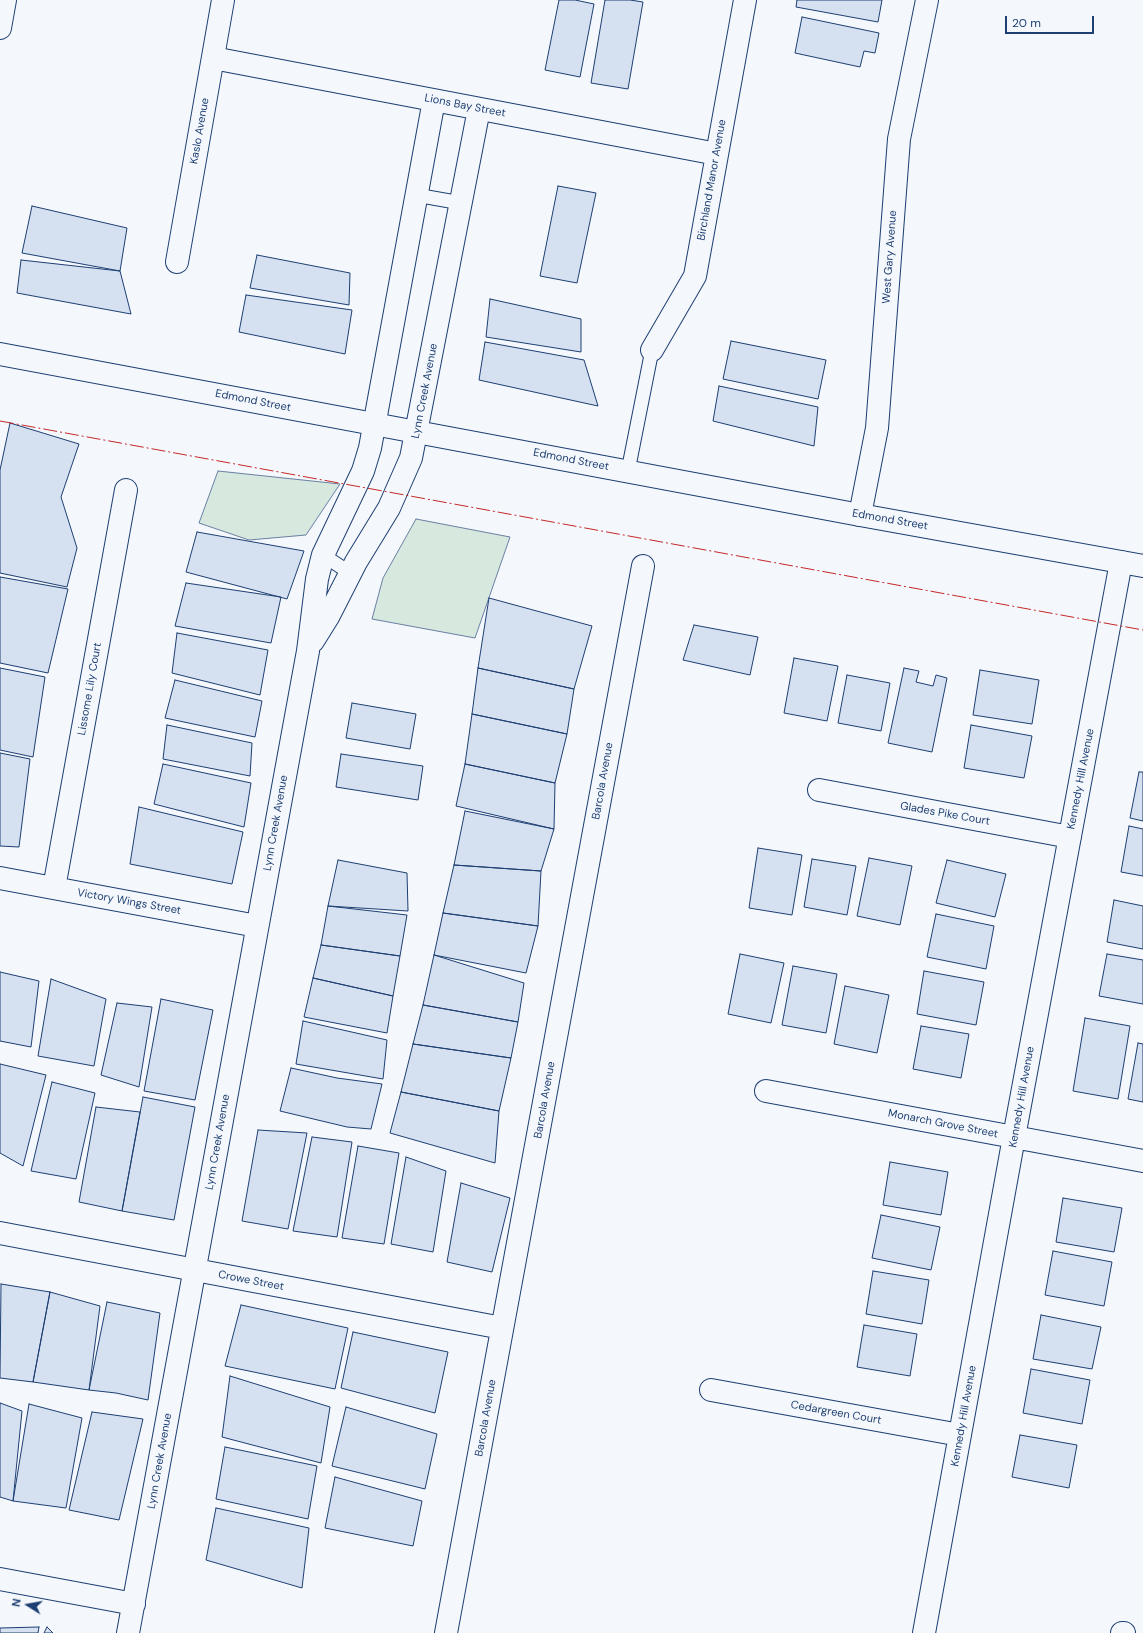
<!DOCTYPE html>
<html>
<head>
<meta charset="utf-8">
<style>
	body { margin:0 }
	#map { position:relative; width:1143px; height:1633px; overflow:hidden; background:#f4f7fb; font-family:"DM Sans",sans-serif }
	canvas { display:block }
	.north { position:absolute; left:8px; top:1585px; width:40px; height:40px; -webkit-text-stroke:3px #f4f7fb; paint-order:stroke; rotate:281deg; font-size:11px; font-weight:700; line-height:16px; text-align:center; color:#1d3f73 }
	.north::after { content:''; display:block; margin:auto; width:14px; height:18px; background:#1d3f73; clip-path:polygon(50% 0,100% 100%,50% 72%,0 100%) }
	.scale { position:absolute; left:1005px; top:16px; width:89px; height:18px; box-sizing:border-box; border:2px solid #1d3f73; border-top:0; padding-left:5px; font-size:12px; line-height:14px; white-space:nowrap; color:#1d3f73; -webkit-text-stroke:3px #f4f7fb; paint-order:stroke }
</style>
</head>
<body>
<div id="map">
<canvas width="1143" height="1633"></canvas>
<div class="north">N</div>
<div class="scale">20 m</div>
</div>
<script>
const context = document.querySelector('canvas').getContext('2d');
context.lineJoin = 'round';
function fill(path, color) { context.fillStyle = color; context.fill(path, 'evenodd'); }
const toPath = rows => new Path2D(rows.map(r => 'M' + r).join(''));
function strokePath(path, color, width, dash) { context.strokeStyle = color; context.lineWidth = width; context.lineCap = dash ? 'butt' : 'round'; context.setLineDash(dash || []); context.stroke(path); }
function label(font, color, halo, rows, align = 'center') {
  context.font = font + ' "DM Sans",sans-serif'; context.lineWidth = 3; context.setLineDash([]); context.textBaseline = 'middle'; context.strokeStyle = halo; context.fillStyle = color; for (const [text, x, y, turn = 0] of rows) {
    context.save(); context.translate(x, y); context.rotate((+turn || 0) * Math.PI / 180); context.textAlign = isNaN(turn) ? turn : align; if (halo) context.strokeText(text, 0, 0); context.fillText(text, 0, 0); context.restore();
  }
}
const green = toPath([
	[218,471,340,484,306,535,249,540,199,523,218,471],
	[416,519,510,537,475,638,372,619,383,578,416,519]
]);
fill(green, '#d7e8df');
strokePath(green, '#687fa3', 1);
const building = toPath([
	[559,0,575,0,594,4,580,77,545,70,559,0],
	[605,0,630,0,643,2,628,89,591,83,605,0],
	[797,0,882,0,878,22,796,7,797,0],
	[802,17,879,33,875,53,864,51,860,67,795,53,802,17],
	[558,186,596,193,577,283,540,276,558,186],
	[32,206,127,228,120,271,22,253,32,206],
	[257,255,350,273,349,305,250,288,257,255],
	[21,260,120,271,131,314,17,293,21,260],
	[246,295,352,310,345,354,239,332,246,295],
	[490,299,581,319,581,352,486,337,490,299],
	[731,341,826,360,818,399,723,379,731,341],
	[485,342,584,360,598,406,479,380,485,342],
	[719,386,818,407,814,446,713,421,719,386],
	[10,423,79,444,61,497,77,548,67,587,0,573,0,470,10,423],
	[197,532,304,551,287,599,186,572,197,532],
	[0,577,68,589,48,673,0,663,0,577],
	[186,583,281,597,271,643,175,626,186,583],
	[489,598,592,626,574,689,478,668,489,598],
	[694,625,758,637,750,675,683,660,694,625],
	[177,633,268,650,260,695,172,673,177,633],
	[794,658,838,666,827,721,784,713,794,658],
	[0,668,45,677,33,757,0,750,0,668],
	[478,668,574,689,567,734,472,714,478,668],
	[904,668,919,671,916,682,933,686,936,675,947,678,932,752,888,743,904,668],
	[980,670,1039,680,1032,724,973,715,980,670],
	[847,675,890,683,881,731,838,723,847,675],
	[175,680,262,701,255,737,165,718,175,680],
	[352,703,416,714,410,749,346,738,352,703],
	[472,714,567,734,555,783,465,764,472,714],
	[167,725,252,743,250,776,163,759,167,725],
	[971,725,1032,736,1024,778,964,768,971,725],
	[0,753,30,759,19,847,0,846,0,753],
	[341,754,423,766,418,800,336,787,341,754],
	[163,764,251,783,244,827,154,804,163,764],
	[465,764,555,783,554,829,456,806,465,764],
	[1139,772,1143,772,1143,821,1130,818,1139,772],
	[139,807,243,832,232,884,130,864,139,807],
	[465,811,554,829,541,871,454,865,465,811],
	[1129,826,1143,829,1143,876,1121,872,1129,826],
	[758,848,802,855,792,915,749,908,758,848],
	[869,858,912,866,900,925,857,916,869,858],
	[812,859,856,866,847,915,804,907,812,859],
	[338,860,407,873,408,911,328,906,338,860],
	[947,860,1006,874,995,917,936,903,947,860],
	[454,865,541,871,538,926,443,913,454,865],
	[1114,900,1143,906,1143,949,1107,942,1114,900],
	[328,906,407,915,400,956,321,945,328,906],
	[443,913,538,926,526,973,434,955,443,913],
	[936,914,994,926,986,969,927,957,936,914],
	[321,945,400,956,393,996,313,978,321,945],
	[740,954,784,963,771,1023,728,1014,740,954],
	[1107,954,1143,960,1143,1004,1099,996,1107,954],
	[434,955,524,983,518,1022,423,1005,434,955],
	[793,966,837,974,826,1033,782,1025,793,966],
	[924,971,984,982,976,1025,917,1014,924,971],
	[0,972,39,981,31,1047,0,1041,0,972],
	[313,978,393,996,387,1033,304,1017,313,978],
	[51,979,106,999,94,1066,38,1056,51,979],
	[845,986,889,995,877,1053,834,1044,845,986],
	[161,999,213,1010,195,1100,144,1091,161,999],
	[117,1003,152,1007,139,1087,101,1075,117,1003],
	[423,1005,518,1022,511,1058,413,1044,423,1005],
	[1085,1018,1130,1026,1118,1099,1073,1091,1085,1018],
	[303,1021,387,1040,383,1079,296,1064,303,1021],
	[921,1026,969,1034,961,1078,913,1069,921,1026],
	[1138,1043,1143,1044,1143,1102,1128,1099,1138,1043],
	[413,1044,511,1058,499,1111,401,1092,413,1044],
	[0,1064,46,1075,23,1166,0,1153,0,1064],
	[291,1068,337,1078,382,1084,371,1129,347,1127,280,1111,291,1068],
	[52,1082,95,1093,76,1179,31,1171,52,1082],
	[401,1092,499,1111,495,1163,390,1133,401,1092],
	[143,1097,195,1107,174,1220,122,1211,143,1097],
	[96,1107,140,1112,122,1211,79,1202,96,1107],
	[258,1130,307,1133,288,1229,242,1221,258,1130],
	[312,1137,352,1142,337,1237,293,1231,312,1137],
	[358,1146,399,1153,384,1244,342,1238,358,1146],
	[406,1157,446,1171,433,1252,391,1244,406,1157],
	[890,1162,948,1172,941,1215,883,1205,890,1162],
	[461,1183,510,1198,492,1272,447,1262,461,1183],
	[1063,1198,1122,1208,1114,1252,1056,1242,1063,1198],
	[881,1215,940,1227,931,1270,872,1258,881,1215],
	[1053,1251,1112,1262,1104,1306,1045,1295,1053,1251],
	[873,1271,929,1280,922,1324,866,1314,873,1271],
	[1,1284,50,1292,33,1382,0,1378,1,1284],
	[50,1292,100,1306,89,1390,33,1382,50,1292],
	[107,1302,160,1313,148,1400,116,1393,89,1390,107,1302],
	[241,1305,348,1328,335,1389,225,1366,241,1305],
	[1041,1315,1101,1327,1092,1369,1033,1359,1041,1315],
	[864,1325,917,1334,910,1376,857,1367,864,1325],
	[353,1332,448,1352,435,1413,341,1388,353,1332],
	[1031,1369,1090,1380,1082,1424,1023,1413,1031,1369],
	[230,1376,330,1407,321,1463,222,1437,230,1376],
	[0,1403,22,1411,13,1501,0,1497,0,1403],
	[29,1404,82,1418,66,1508,13,1501,29,1404],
	[346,1407,437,1434,425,1489,332,1466,346,1407],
	[92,1412,143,1419,119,1520,69,1510,92,1412],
	[1020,1435,1077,1445,1069,1488,1012,1477,1020,1435],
	[225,1447,317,1466,308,1519,216,1499,225,1447],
	[335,1477,422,1501,413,1546,325,1528,335,1477],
	[216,1508,309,1528,302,1588,206,1560,216,1508],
	[39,1627,38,1633,0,1633,0,1628,39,1627],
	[47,1627,53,1633,44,1633,47,1627]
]);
fill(building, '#d5e0f0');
strokePath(building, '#1d3f73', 1);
const service = toPath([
	[416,195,461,203],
	[628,471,652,350],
	[323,555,350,573]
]);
const minor = toPath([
	[0,28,5,0],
	[213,58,717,154],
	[177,262,223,0],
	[652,350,695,276,745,0],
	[860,515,877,428,899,139,927,0],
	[313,641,328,617,356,562,389,508,411,458,479,109],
	[819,790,1070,837],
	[0,878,257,926],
	[54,888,126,490],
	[766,1091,1143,1161],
	[0,1233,502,1328],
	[711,1390,960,1435],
	[0,1579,134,1604],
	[128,1633,308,651,317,579,323,555,363,471,370,448,434,100],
	[446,1633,643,566],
	[924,1633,1014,1137,1121,562],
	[1122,1633,1124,1633]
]);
const tertiary = toPath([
	[0,354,860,515,1143,566]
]);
strokePath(service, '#1d3f73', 15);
strokePath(minor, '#1d3f73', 24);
strokePath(tertiary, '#1d3f73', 24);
strokePath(service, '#f4f7fb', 13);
strokePath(minor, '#f4f7fb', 22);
strokePath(tertiary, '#f4f7fb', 22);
strokePath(toPath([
	[0,421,1143,630]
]), '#c62828', 1, [14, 3, 2, 3]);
label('11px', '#1d3f73', '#f4f7fb', [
	["Lions Bay Street",465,106,11],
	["Kaslo Avenue",200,131,-80],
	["Birchland Manor Avenue",712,180,-80],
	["West Gary Avenue",890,257,-86],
	["Lynn Creek Avenue",425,391,-79],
	["Edmond Street",253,401,11],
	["Edmond Street",571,460,11],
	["Edmond Street",890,520,10],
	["Lissome Lily Court",90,689,-80],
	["Kennedy Hill Avenue",1081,779,-79],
	["Barcola Avenue",603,781,-80],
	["Glades Pike Court",945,814,10],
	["Lynn Creek Avenue",276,823,-80],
	["Victory Wings Street",129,902,10],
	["Kennedy Hill Avenue",1022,1097,-80],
	["Barcola Avenue",545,1100,-80],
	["Monarch Grove Street",943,1124,11],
	["Lynn Creek Avenue",218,1142,-80],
	["Crowe Street",251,1281,11],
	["Cedargreen Court",836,1413,10],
	["Kennedy Hill Avenue",964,1416,-80],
	["Barcola Avenue",486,1418,-80],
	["Lynn Creek Avenue",160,1461,-80]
]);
</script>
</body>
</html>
